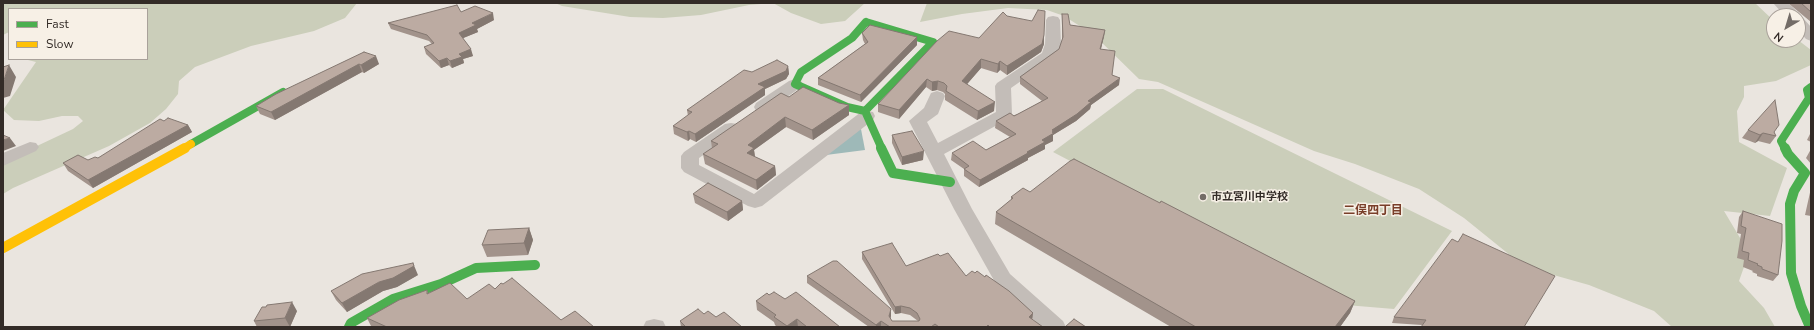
<!DOCTYPE html>
<html>
<head>
<meta charset="utf-8">
<style>
	body { margin:0 }
	#map { position:relative; width:1814px; height:330px; overflow:hidden; background:#eae5df; font-family:"Nunito Sans",sans-serif }
	canvas { display:block }
	.frame { position:absolute; inset:0; border:4px solid #332b27; pointer-events:none }
	.legend { position:absolute; left:8px; top:8px; width:140px; height:52px; box-sizing:border-box; background:#f7f0e6; border:1px solid #a9a19a; margin:0; padding:5px 7px; list-style:none; font-size:12px; color:#332b27 }
	.legend li { display:flex; align-items:center; gap:8px; height:20px }
	.legend b { width:20px; border:1px solid #a9a19a }
	.north { position:absolute; left:1766px; top:8px; width:40px; height:40px; box-sizing:border-box; background:#f7f0e6; border:1px solid #a9a19a; border-radius:50%; rotate:218deg; font-size:11px; font-weight:700; line-height:16px; text-align:center; color:#332b27 }
	.north::after { content:''; display:block; margin:auto; width:14px; height:18px; background:#736c67; clip-path:polygon(50% 0,100% 100%,50% 72%,0 100%) }
</style>
</head>
<body>
<div id="map">
<canvas width="1814" height="330"></canvas>
<div class="frame"></div>
<ul class="legend">
<li><b style="height:5px;background:#4caf50"></b>Fast</li>
<li><b style="height:5px;background:#ffc107"></b>Slow</li>
</ul>
<div class="north">N</div>
</div>
<script>
const context = document.querySelector('canvas').getContext('2d');
context.lineJoin = 'round';
function fill(path, color) { context.fillStyle = color; context.fill(path, 'evenodd'); }
const toPath = rows => new Path2D(rows.map(r => 'M' + r).join(''));
function strokePath(path, color, width, dash) { context.strokeStyle = color; context.lineWidth = width; context.lineCap = dash ? 'butt' : 'round'; context.setLineDash(dash || []); context.stroke(path); }
function label(font, color, halo, rows, align = 'center') {
  context.font = font + ' "Nunito Sans","Noto Sans JP",sans-serif'; context.lineWidth = 3; context.setLineDash([]); context.textBaseline = 'middle'; context.strokeStyle = halo; context.fillStyle = color; for (const [text, x, y, turn = 0] of rows) {
    context.save(); context.translate(x, y); context.rotate((+turn || 0) * Math.PI / 180); context.textAlign = isNaN(turn) ? turn : align; if (halo) context.strokeText(text, 0, 0); context.fillText(text, 0, 0); context.restore();
  }
}
fill(toPath([
	[3,3,357,3,345,18,314,31,251,46,195,67,179,81,178,94,166,109,150,123,109,146,13,188,3,194,3,162,73,129,83,121,78,116,62,116,39,121,14,120,3,110,36,62,24,59,147,59,147,9,9,9,9,32,3,35],
	[555,3,865,3,845,21,821,24,791,13,773,3,749,5,701,15,663,18,630,17,562,6],
	[927,3,1755,3,1774,21,1774,40,1798,40,1811,50,1811,65,1776,81,1744,86,1744,97,1737,111,1739,142,1787,168,1770,216,1724,211,1749,253,1739,281,1764,308,1775,327,1672,327,1654,311,1589,285,1550,274,1511,256,1464,218,1419,189,1355,164,1314,151,1158,82,1139,79,1094,35,1064,16,1047,10,1008,8,962,14,920,22],
	[1137,89,1163,89,1452,231,1394,309,1346,305,1053,152]
]), '#cbceba');
fill(toPath([
	[861,129,865,150,826,155,855,130]
]), '#9eb9b8');
fill(toPath([
	[1773,3,1788,3,1799,13,1801,17,1803,18,1811,27,1811,41,1806,39,1798,30,1798,16,1785,16,1773,3],
	[1053,16,1058,17,1060,20,1061,44,1057,55,1054,58,1011,88,1012,114,1010,118,944,154,972,209,1010,274,1063,321,1066,327,1041,327,996,284,954,209,909,121,924,108,931,93,937,91,943,93,945,96,938,114,927,122,938,143,996,112,995,86,997,83,1042,53,1045,44,1046,20,1048,17,1053,16],
	[795,79,801,81,803,84,801,87,768,111,762,112,756,111,754,107,756,103,789,81,795,79],
	[867,111,873,112,875,116,873,120,762,206,755,208,748,206,684,172,681,168,681,156,684,152,725,124,731,123,737,124,740,128,737,132,699,158,699,165,754,194,861,112,867,111],
	[30,142,36,143,39,147,36,151,3,166,3,153,30,142],
	[654,319,663,321,666,327,643,327,646,321,654,319]
]), '#c3bdb8');
strokePath(toPath([
	[866,22,933,42,865,111,847,107,795,84,801,72,852,38,866,22],
	[865,111,882,149],
	[191,144,283,92],
	[1785,149,1781,141,1809,98,1807,90,1811,87]
]), '#4caf50', 8);
strokePath(toPath([
	[881,148,893,173,950,182],
	[1785,148,1788,154,1805,173,1794,191,1790,204,1791,273,1801,306,1810,327],
	[349,327,351,323,393,299,441,284,476,268,535,265]
]), '#4caf50', 10);
strokePath(toPath([
	[183,149,191,144]
]), '#ffc107', 8);
strokePath(toPath([
	[3,248,185,148]
]), '#ffc107', 10);
fill(toPath([
	[1788,3,1811,3,1811,22],
	[461,12,494,20,477,29,478,32,463,38,473,56,463,59,464,63,452,68,449,65,441,68,426,54,424,47,432,44,429,41,391,29,388,23],
	[1062,14,1070,25,1105,30,1101,49,1112,75,1119,85,1091,105,1090,109,1076,121,1053,135,1053,141,1045,145,1045,149,1028,158,1028,160,979,187,964,176,964,169,951,160,952,153,986,150,1010,137,995,128,996,121,1018,114,1042,101,1020,84,1020,77,1059,49,1062,40],
	[1007,16,1044,35,1044,44,1041,52,1007,75,1000,70,997,73,981,68,967,84,994,111,977,120,945,100,945,94,943,92,937,90,932,91,926,87,899,119,878,112,878,104,979,38],
	[862,33,917,37,917,45,861,102,818,85,818,78,865,44,863,40],
	[364,52,379,64,364,73,362,72,275,120,260,114,256,106],
	[788,66,789,74,786,79,765,89,765,95,696,142,690,139,688,141,674,134,673,126,688,116,687,110,752,72],
	[789,97,839,103,849,105,849,115,813,140,786,127,754,150,755,157,775,166,776,175,757,190,705,164,703,154,712,148,711,141],
	[164,121,188,125,192,132,93,188,68,171,63,163,88,160,98,158],
	[1748,130,1774,132,1776,136,1770,144,1758,141,1755,143,1742,138],
	[1811,132,1811,142,1807,140],
	[892,135,923,160,902,165,892,143],
	[1811,149,1811,164,1806,158],
	[1811,188,1811,216,1805,215],
	[1030,192,1160,203,1355,301,1350,313,1340,327,1171,327,995,224,996,212,1011,200,1011,197],
	[693,194,742,201,743,210,728,221,695,203],
	[1743,211,1778,275,1773,281,1757,276,1757,274,1752,272,1753,271,1743,267,1744,260,1737,258,1741,234,1737,233,1739,217],
	[529,228,533,240,528,255,487,257,482,245],
	[1458,242,1555,276,1422,325,1392,323,1394,317],
	[862,252,906,266,940,256,966,276,1033,313,1032,320,1043,327,869,327,807,283,807,276,891,316,890,319,892,321,918,321,910,315,901,313,895,314,862,259],
	[418,275,397,287,383,291,347,312,336,300,331,291],
	[495,289,561,320,594,327,374,327,371,326,367,318,427,290,428,293,467,299],
	[769,295,785,299,840,327,777,327,775,325,774,322,757,310,756,301],
	[297,311,290,327,257,327,254,321],
	[704,314,716,317,742,327,681,327,680,321]
]), '#a2938b');
fill(toPath([
	[493,13,494,20,477,29,478,32,461,39,459,33,472,23],
	[1105,30,1104,37,1099,56,1100,49],
	[1044,35,1044,44,1041,52,1007,75,1007,66],
	[917,37,917,45,861,102,860,95],
	[471,49,473,56,463,59,464,63,452,68,450,61,459,54],
	[376,56,379,64,364,73,361,65],
	[447,58,449,65,441,68,439,61],
	[981,59,981,68,962,90,962,81],
	[1000,61,1000,70,997,73,998,64],
	[359,64,362,72,275,120,271,112],
	[9,65,16,77,10,96,3,98,3,83],
	[788,66,789,74,786,79,765,89,765,95,696,142,695,134,758,84],
	[1120,78,1119,85,1091,105,1090,109,1076,121,1053,135,1053,141,1045,145,1045,149,1028,158,1028,160,979,187,980,180,1027,152,1052,130,1088,101],
	[927,79,926,87,899,119,899,110],
	[938,81,937,90,932,91,932,82],
	[995,102,994,111,977,120,978,111],
	[849,105,849,115,813,140,812,130],
	[785,117,786,127,754,150,755,157,747,153,748,145],
	[188,125,192,132,93,188,88,180],
	[689,131,690,139,688,141,687,132],
	[1763,133,1758,141,1755,143,1760,135],
	[10,138,16,146,3,151,3,140],
	[924,151,923,160,902,165,902,157],
	[775,166,776,175,757,190,756,180],
	[742,201,743,210,728,221,727,212],
	[529,228,533,240,528,255,524,243],
	[413,263,418,275,397,287,383,291,347,312,342,303],
	[1355,301,1350,313,1340,327,1335,327],
	[292,302,297,311,290,327,285,318],
	[901,306,901,313,895,314,895,307],
	[891,309,891,316,889,323,889,316],
	[1033,313,1032,320,1029,317],
	[797,319,798,327,788,327,787,326],
	[881,321,881,327,876,327,876,325]
]), '#847871');
const building = toPath([
	[1801,3,1811,3,1811,12,1801,3],
	[457,5,461,12,475,6,493,13,472,23,476,25,459,33,471,49,459,54,462,57,450,61,447,58,439,61,424,47,434,43,427,35,388,23,457,5],
	[1038,10,1045,11,1044,35,1042,44,1007,66,1000,61,998,64,981,59,962,81,995,102,978,111,946,91,947,86,944,83,938,81,932,82,927,79,899,110,878,104,937,41,949,31,979,38,1003,12,1007,16,1032,21,1038,10],
	[1062,14,1068,14,1070,25,1105,30,1100,49,1115,51,1112,75,1120,78,1088,101,1091,102,1077,114,1052,130,1054,131,1052,132,1054,133,1042,140,1045,142,1027,152,1028,153,980,180,964,169,969,166,952,153,973,141,986,150,1016,134,996,121,1010,113,1014,116,1018,114,1048,98,1020,77,1059,49,1063,37,1062,14],
	[870,25,917,37,860,95,818,78,868,42,862,33,870,25],
	[364,52,376,56,361,65,359,64,271,112,256,106,276,94,364,52],
	[777,60,788,66,786,71,758,84,765,87,695,134,689,131,687,132,673,126,692,112,687,110,744,70,752,72,777,60],
	[9,65,3,83,3,67,9,65],
	[803,87,839,103,849,105,812,130,785,117,748,145,754,148,747,153,775,166,756,180,703,154,718,144,711,141,781,93,789,97,803,87],
	[1775,100,1779,125,1774,132,1776,136,1763,133,1760,135,1748,130,1775,100],
	[168,118,188,125,88,180,63,163,78,155,88,160,95,157,98,158,160,119,164,121,168,118],
	[912,131,924,151,902,157,892,135,912,131],
	[3,135,10,138,3,140,3,135],
	[1074,159,1160,203,1161,201,1355,301,1335,327,1196,327,996,212,1013,198,1011,197,1023,188,1030,192,1070,161,1074,159],
	[708,183,742,201,727,212,693,194,708,183],
	[1743,211,1782,224,1782,241,1778,275,1762,269,1762,267,1757,265,1758,264,1748,260,1749,253,1742,251,1746,228,1741,226,1743,211],
	[529,228,524,243,482,245,488,230,529,228],
	[1463,234,1555,276,1524,327,1421,327,1426,320,1394,317,1452,239,1458,242,1463,234],
	[892,243,906,266,938,254,940,256,948,253,966,276,972,271,975,273,977,271,985,277,986,275,1009,291,1033,313,1029,317,1043,327,998,327,997,326,996,327,990,327,988,325,986,327,939,327,935,324,931,327,890,327,881,321,876,325,807,276,833,261,837,261,891,309,889,316,892,321,919,321,920,319,917,313,910,308,901,306,895,307,862,252,892,243],
	[413,263,414,266,393,278,379,282,342,303,331,291,362,274,413,263],
	[512,278,561,320,575,311,594,327,387,327,367,318,399,300,427,290,427,294,450,283,467,299,489,284,495,289,501,283,503,284,512,278],
	[774,292,785,299,796,292,840,327,807,327,797,319,787,326,774,317,776,315,756,301,767,293,769,295,774,292],
	[292,302,285,318,254,321,262,307,266,307,267,305,292,302],
	[698,309,704,314,708,311,716,317,724,312,742,327,686,327,680,321,698,309],
	[1074,319,1086,327,1065,327,1074,319]
]);
fill(building, '#bcaba2');
strokePath(building, '#847871', 1);
for (const [x, y, r, color] of [
	[1203,197,4,"#736c67"]
]) { const dot = new Path2D(); dot.arc(x, y, r, 0, 2 * Math.PI); context.fillStyle = color; context.fill(dot); strokePath(dot, '#f7f0e6', 1.5); }
label('bold 11px', '#332b27', '#f7f0e6', [
	["市立宮川中学校",1211,197]
], 'left');
label('bold 12px', '#793e29', '#f7f0e6', [
	["二俣四丁目",1373,211]
]);
</script>
</body>
</html>
